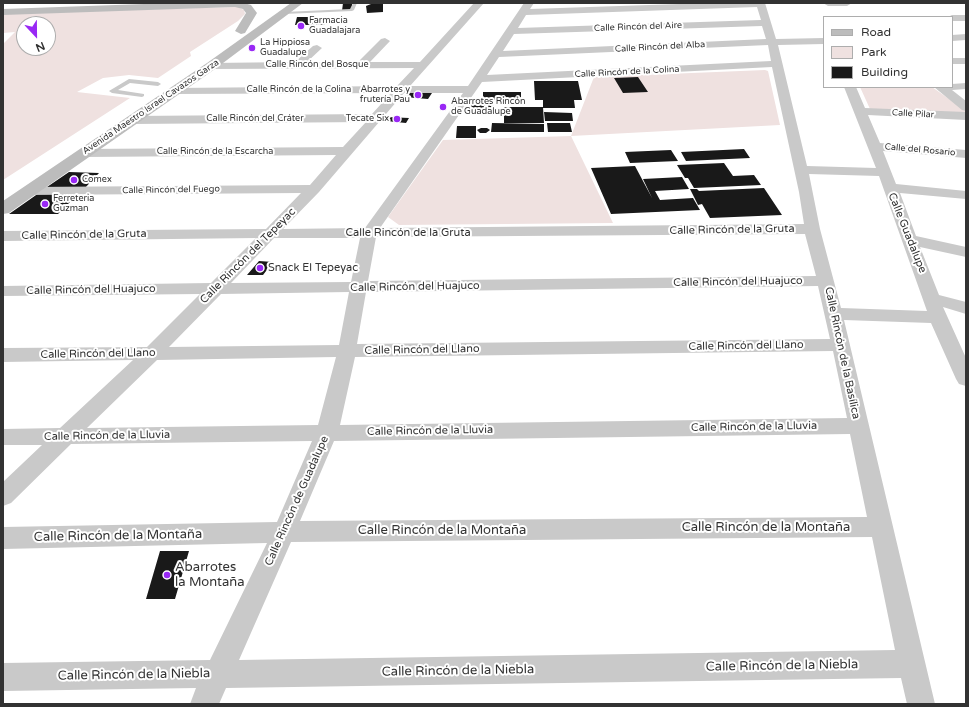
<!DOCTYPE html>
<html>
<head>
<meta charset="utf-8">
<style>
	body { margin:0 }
	#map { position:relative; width:969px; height:707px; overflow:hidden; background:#fff; font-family:"Varela Round",sans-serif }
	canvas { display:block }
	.frame { position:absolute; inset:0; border:4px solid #323232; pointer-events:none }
	.legend { position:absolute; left:823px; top:16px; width:130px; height:72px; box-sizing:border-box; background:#fff; border:1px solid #adadad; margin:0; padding:5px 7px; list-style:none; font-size:12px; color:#323232 }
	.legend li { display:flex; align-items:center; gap:8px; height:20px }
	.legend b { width:20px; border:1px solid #adadad }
	.north { position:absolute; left:16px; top:16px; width:40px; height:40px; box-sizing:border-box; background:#fff; border:1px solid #adadad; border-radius:50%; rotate:158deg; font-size:11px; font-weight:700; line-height:16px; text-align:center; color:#323232 }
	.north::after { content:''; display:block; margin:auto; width:14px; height:18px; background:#9928f5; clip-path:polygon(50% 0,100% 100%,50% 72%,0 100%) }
</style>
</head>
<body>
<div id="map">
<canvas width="969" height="707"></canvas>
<div class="frame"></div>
<ul class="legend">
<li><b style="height:5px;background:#bcbcbc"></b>Road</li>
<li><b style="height:11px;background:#efe1e0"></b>Park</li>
<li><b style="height:11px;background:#191919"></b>Building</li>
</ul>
<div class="north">N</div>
</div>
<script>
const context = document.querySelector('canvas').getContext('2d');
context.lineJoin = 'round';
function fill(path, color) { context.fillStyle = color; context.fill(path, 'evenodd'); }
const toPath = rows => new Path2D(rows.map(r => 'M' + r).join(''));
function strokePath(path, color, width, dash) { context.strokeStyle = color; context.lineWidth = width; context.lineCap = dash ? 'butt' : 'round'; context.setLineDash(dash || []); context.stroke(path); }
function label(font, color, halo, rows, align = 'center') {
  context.font = font + ' "Varela Round",sans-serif'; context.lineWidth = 4; context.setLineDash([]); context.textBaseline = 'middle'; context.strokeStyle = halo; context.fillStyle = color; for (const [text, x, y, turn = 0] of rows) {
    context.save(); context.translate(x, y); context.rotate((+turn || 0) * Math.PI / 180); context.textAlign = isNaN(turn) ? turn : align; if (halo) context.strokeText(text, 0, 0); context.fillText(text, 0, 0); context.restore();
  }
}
fill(toPath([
	[238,7,244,10,245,14,238,21,190,52,191,56,158,78,129,75,103,78,77,92,130,98,3,180,3,44,15,32,3,33,3,13],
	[24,24,48,24,48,48,24,48],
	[765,70,768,71,780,125,571,136,613,223,399,225,388,217,443,140,571,136,594,77],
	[860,87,932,87,966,111,966,113,870,109]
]), '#efe1e0');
fill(toPath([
	[343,3,352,3,352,10,342,11],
	[371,4,383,4,383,12,367,13,366,6],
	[297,17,328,17,324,25,295,25],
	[638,77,648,92,623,93,614,78],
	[534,81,578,81,582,100,574,100,575,108,543,108,543,100,535,100],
	[483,92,521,92,521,100,483,100],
	[407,93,432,93,428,99,404,97],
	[471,105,494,105,493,111,470,111],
	[504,107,543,107,544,123,504,123],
	[544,112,572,113,573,121,545,121],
	[387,117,409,118,406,123,386,121],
	[492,123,544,124,544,132,491,132],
	[547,123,570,123,572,132,548,132],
	[457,126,476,126,476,138,456,138],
	[481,128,487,128,490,130,486,133,480,133,477,130],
	[744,149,750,158,686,161,681,152],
	[671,150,678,161,630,163,625,152],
	[724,163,733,176,754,175,761,185,694,188,688,178,685,178,677,165],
	[635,166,652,198,643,179,682,177,689,189,655,191,660,200,693,198,700,210,611,214,591,168],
	[69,172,99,173,84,189,47,187],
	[764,188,782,215,710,218,702,204,698,205,690,189,697,189,699,191],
	[39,193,77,195,58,214,9,214],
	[259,261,273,262,263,275,247,275],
	[160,551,189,551,175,599,146,599]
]), '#191919');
fill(toPath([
	[353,3,357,3,354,10,352,11,284,14,282,13,284,12,350,9,353,3],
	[129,79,158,82,161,84,158,86,130,83,118,90,144,94,144,96,142,97,112,93,109,91,129,79]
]), '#c9c9c9');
fill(toPath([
	[474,3,484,3,410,86,468,86,524,3,534,3,530,9,709,3,765,3,776,39,824,38,824,44,778,45,807,166,876,168,844,87,856,87,865,108,966,112,966,120,868,115,880,143,966,150,966,158,883,151,896,184,966,191,966,199,900,193,916,236,966,247,966,257,920,247,939,295,966,302,966,314,943,307,966,358,966,386,959,384,956,379,931,323,844,320,935,704,907,704,901,678,226,688,219,704,190,704,196,688,3,691,3,663,210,660,267,543,3,549,3,527,277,522,312,441,71,444,11,503,3,506,3,482,42,445,3,445,3,429,60,428,133,360,3,362,3,348,147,347,200,294,3,296,3,286,211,283,256,238,3,241,3,231,266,229,301,193,28,195,23,194,21,191,23,188,28,187,310,185,336,155,84,157,79,156,77,153,79,150,84,149,343,147,366,122,133,124,127,120,133,116,372,114,391,93,174,94,168,91,174,88,397,86,414,68,211,69,206,66,211,63,295,62,313,46,317,45,322,48,307,62,358,62,381,39,385,38,390,41,370,62,420,62,474,3],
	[757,7,761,20,518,28,526,15,757,7],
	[762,26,766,39,503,51,514,34,762,26],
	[768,45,771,61,487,75,499,57,768,45],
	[772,67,799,192,804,224,380,228,482,82,772,67],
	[404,93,463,93,365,228,283,229,319,192,404,93],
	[809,174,879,176,927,311,841,308,820,229,809,174],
	[805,234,816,276,368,281,376,237,805,234],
	[274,238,360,238,351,282,231,283,274,238],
	[818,286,830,339,357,344,366,292,818,286],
	[349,292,339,345,169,347,221,294,349,292],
	[833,351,847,418,340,425,355,357,833,351],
	[336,357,318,425,87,428,157,360,336,357],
	[850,434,867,517,300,521,334,441,850,434],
	[872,537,895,650,239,660,291,542,872,537],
	[823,3,852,3,847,6,828,6,823,3],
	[952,15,966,15,966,21,952,21,952,17,948,17,952,15],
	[966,34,966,40,952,41,952,35,966,34],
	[952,58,966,58,966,64,952,64,952,58],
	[966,83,966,89,952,90,966,101,966,111,962,110,934,87,952,87,952,84,966,83]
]), '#c9c9c9');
fill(toPath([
	[172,3,244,3,251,5,257,13,245,33,241,34,235,31,246,13,243,9,235,7,3,15,3,9,172,3],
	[291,3,303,3,215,69,9,213,3,214,3,201,207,63,291,3]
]), '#bcbcbc');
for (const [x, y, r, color] of [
	[301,26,4,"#9928f5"],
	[252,48,4,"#9928f5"],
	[418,95,4,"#9928f5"],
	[443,107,4,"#9928f5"],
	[397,119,4,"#9928f5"],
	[74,180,4,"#9928f5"],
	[45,204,4,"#9928f5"],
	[260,268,4,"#9928f5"],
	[167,575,4,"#9928f5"]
]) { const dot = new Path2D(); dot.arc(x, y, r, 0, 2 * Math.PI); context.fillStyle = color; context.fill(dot); strokePath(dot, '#fff', 1.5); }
label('9px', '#323232', '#fff', [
	["Farmacia",309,21],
	["Guadalajara",309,31],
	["La Hippiosa",260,43],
	["Guadalupe",260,53],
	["Abarrotes y",410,90,"right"],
	["frutería Pau",410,100,"right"],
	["Abarrotes Rincón",451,102],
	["de Guadalupe",451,112],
	["Tecate Six",389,119,"right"],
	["Comex",82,180],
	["Ferreteria",53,199],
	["Guzman",53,209]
], 'left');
label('9px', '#323232', '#fff', [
	["Calle Rincón del Aire",638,27,-2],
	["Calle Rincón del Alba",660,47,-3],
	["Calle Rincón del Bosque",317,65],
	["Calle Rincón de la Colina",627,72,-3],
	["Calle Rincón de la Colina",299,90],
	["Avenida Maestro Israel Cavazos Garza",151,107,-34],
	["Calle Pilar",913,114,3],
	["Calle Rincón del Cráter",255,119],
	["Calle del Rosario",920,150,5],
	["Calle Rincón de la Escarcha",215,152],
	["Calle Rincón del Fuego",171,190,-1]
]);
label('11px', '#323232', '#fff', [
	["Calle Rincón de la Gruta",732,230,-1],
	["Calle Rincón de la Gruta",408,233],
	["Calle Guadalupe",907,233,68],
	["Calle Rincón de la Gruta",84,235,-1],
	["Calle Rincón del Tepeyac",248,256,-45],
	["Calle Rincón del Huajuco",738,282,-1],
	["Calle Rincón del Huajuco",415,287,-1],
	["Calle Rincón del Huajuco",91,290,-1],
	["Calle Rincón del Llano",746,346,-1],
	["Calle Rincón del Llano",422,350,-1],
	["Calle Rincón de la Basílica",842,353,78],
	["Calle Rincón del Llano",98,354,-1],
	["Calle Rincón de la Lluvia",754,427,-1],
	["Calle Rincón de la Lluvia",430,431,-1],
	["Calle Rincón de la Lluvia",107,436,-1],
	["Calle Rincón de Guadalupe",297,501,-66]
]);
label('11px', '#323232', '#fff', [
	["Snack El Tepeyac",268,268]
], 'left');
label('13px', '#323232', '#fff', [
	["Calle Rincón de la Montaña",766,528],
	["Calle Rincón de la Montaña",442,531],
	["Calle Rincón de la Montaña",118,536,-1],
	["Calle Rincón de la Niebla",782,666,-1],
	["Calle Rincón de la Niebla",458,671,-1],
	["Calle Rincón de la Niebla",134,675,-1]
]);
label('13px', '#323232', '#fff', [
	["Abarrotes",175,568],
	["la Montaña",175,583]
], 'left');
</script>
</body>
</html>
